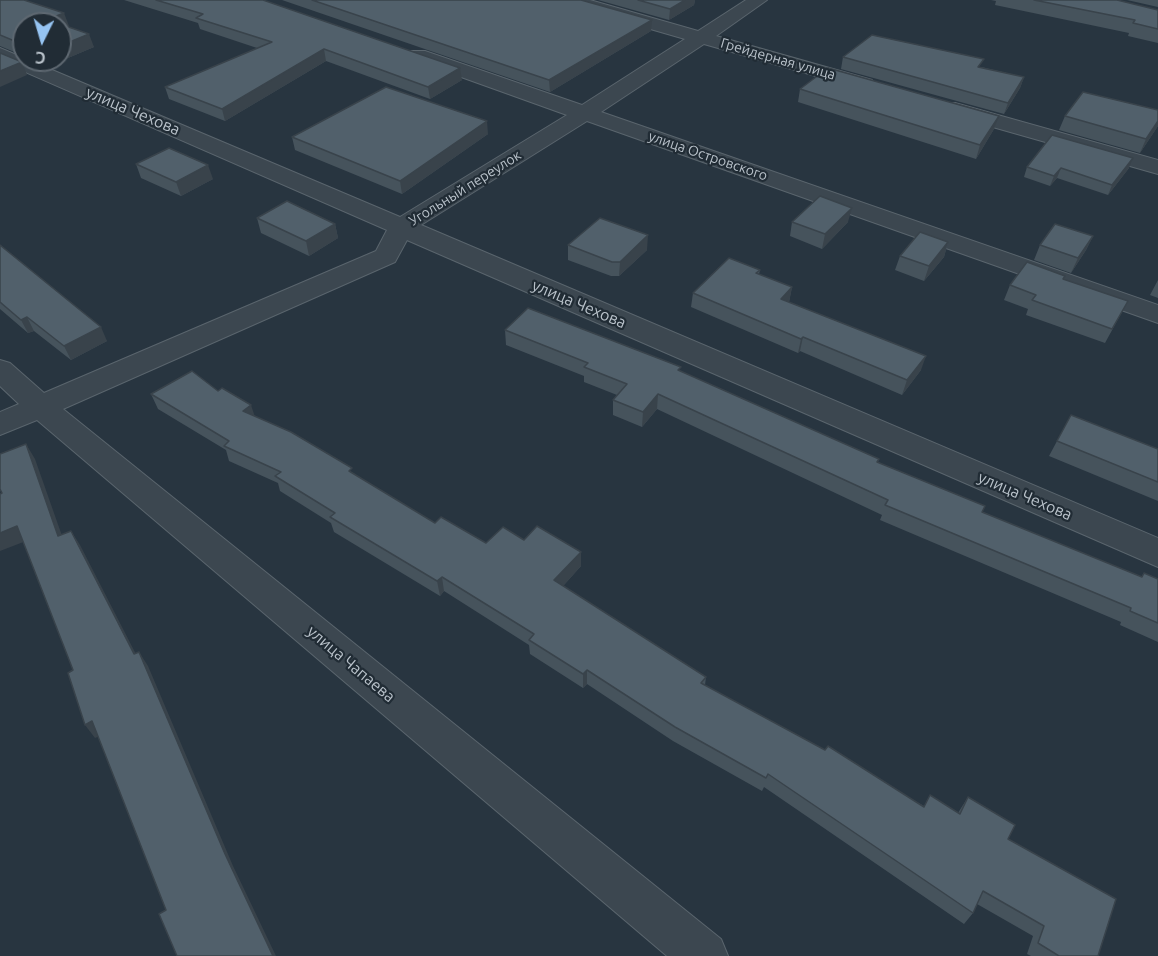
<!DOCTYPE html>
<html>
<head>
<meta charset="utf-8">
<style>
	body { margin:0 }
	#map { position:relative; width:1158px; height:956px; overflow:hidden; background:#283540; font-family:Ubuntu,sans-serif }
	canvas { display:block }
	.north { position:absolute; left:12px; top:12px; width:60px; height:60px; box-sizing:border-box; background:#212c35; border:2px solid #5e6871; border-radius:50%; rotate:185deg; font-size:16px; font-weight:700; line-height:24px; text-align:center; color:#b9c2ca }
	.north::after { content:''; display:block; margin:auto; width:21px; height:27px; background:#96c4f2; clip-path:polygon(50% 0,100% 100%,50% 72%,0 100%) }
</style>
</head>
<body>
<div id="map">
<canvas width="1158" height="956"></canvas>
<div class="north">С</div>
</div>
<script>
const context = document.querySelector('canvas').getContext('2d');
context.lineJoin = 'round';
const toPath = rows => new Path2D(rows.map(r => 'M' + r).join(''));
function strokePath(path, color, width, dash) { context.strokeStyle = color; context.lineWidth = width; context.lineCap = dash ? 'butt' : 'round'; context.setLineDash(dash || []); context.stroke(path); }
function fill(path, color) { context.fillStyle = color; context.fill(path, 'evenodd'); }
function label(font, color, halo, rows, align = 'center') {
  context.font = font + ' Ubuntu,sans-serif'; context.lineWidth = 4.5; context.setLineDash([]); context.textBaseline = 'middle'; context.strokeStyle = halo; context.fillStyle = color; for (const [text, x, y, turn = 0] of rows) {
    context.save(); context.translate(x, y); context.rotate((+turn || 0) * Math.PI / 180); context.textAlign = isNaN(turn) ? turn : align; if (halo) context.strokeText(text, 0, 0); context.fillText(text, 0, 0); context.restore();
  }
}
const minor = toPath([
	[561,0,590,0,698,31,746,0,767,0,716,36,872,80,875,84,872,88,858,88,704,44,601,112,1158,305,1158,323,587,121,421,225,1158,538,1158,567,407,240,395,262,63,409,721,939,728,956,667,956,37,420,0,435,0,412,19,404,0,386,0,360,10,363,44,393,376,251,387,230,0,61,0,48,400,217,567,115,411,59,408,55,411,51,425,51,582,105,685,39,564,4,561,0],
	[955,103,1158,160,1158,174,947,114,944,109,947,104,955,103]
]);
strokePath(minor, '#5a656d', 2);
fill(minor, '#3c4750');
fill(toPath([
	[0,0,69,26,66,26,94,47,49,66,34,60,60,60,24,24,24,56,0,46],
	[124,0,263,0,462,80,430,99,326,61,225,121,169,99,165,87,257,48,200,29,198,23],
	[282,0,581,0,651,31,550,92],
	[598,0,695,0,694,5,669,20],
	[991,0,1117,0,1158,10,1158,43,1128,36,1129,33,995,5,996,1],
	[1127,0,1158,0,1158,7],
	[843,57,981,67,1024,77,1020,88,1004,114,841,69],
	[800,89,994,129,976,159,798,102],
	[1158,110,1158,126,1140,153,1059,130,1065,116],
	[488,134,402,194,295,150,292,137],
	[136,164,213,179,181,196,141,178],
	[1027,167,1129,168,1108,195,1057,178,1050,186,1024,177],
	[257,218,335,224,338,238,309,256,261,233],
	[792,222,848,222,822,249,790,236],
	[1093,236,1086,250,1071,273,1034,260,1040,245],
	[948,242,944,257,924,281,895,270,900,256],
	[0,245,107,341,71,360,34,331,28,333,0,309],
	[568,245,647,250,619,276,611,276,568,260],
	[760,270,759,274,792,287,789,302,921,370,902,395,800,351,798,353,691,307,693,293],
	[1065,276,1064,279,1128,301,1105,343,1026,315,1028,309,1004,300,1010,285],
	[1158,280,1158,298,1150,295],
	[505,330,680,371,879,459,878,462,983,512,1141,577,1144,573,1158,579,1158,642,1120,625,1121,622,880,520,882,515,657,409,642,427,613,415,613,400,617,395,584,382,584,376,506,345],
	[218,391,255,416,353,473,435,523,486,543,524,540,581,552,581,566,563,586,706,677,705,685,924,806,958,813,968,797,1008,839,1098,956,1031,956,1027,954,1033,936,977,904,973,913,964,924,764,787,762,791,673,741,587,684,583,688,530,654,529,645,444,591,440,596,334,532,331,523,280,491,278,483,229,461,226,450,158,409,151,394],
	[1071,415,1158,449,1158,501,1049,456]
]), '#46535c');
fill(toPath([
	[685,0,695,0,694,5,669,20,670,9],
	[64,13,69,26,60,29,46,20],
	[652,20,651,31,550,92,549,80],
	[89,34,94,47,49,66,46,60,60,60,60,46],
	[324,49,326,61,225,121,222,109],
	[22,62,27,75,0,87,0,71],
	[460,68,462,80,430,99,428,87],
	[1024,77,1020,88,1004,114,1008,103],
	[999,116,994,129,976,159,980,145],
	[487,121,488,134,402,194,400,181],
	[1158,121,1158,126,1140,153,1146,139],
	[1133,158,1129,168,1108,195,1112,185],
	[208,165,213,179,181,196,176,182],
	[1061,168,1057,178,1050,186,1054,176],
	[852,208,848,222,822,249,825,234],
	[335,224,338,238,309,256,306,241],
	[648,235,647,250,619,276,620,262],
	[1093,236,1086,250,1071,273,1078,258],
	[948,242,944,257,924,281,929,266],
	[792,287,789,302,778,313,781,299],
	[27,317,34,331,28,333,21,320],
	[101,327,107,341,71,360,64,346],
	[803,337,800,351,798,353,801,339],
	[926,356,921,370,902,395,907,380],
	[658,394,657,409,642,427,643,412],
	[251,405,256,420,243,411],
	[26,444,35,459,67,550,58,536],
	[17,526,26,541,0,551,0,533],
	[71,531,80,545,143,668,134,654],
	[581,552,581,566,555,595,554,580],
	[442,577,444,591,440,596,437,581],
	[139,652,148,666,233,866,276,956,273,956,225,854],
	[587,670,587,684,583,688,583,674],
	[92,721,102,735,95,738,85,725]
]), '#39434b');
const building = toPath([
	[0,0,24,0,64,13,46,20,59,24,24,24,24,45,0,35,0,0],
	[156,0,263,0,460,68,428,87,324,49,222,109,165,87,272,42,196,18,203,14,156,0],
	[312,0,581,0,652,20,549,80,312,0],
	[638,0,685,0,670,9,638,0],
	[1034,0,1117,0,1158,10,1158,29,1133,23,1135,20,1034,0],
	[60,24,89,34,60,46,60,24],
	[872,35,984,59,978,67,1024,77,1008,103,843,57,872,35],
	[0,53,22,62,0,71,0,53],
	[828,68,999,116,980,145,800,89,828,68],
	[386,87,487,121,400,181,292,137,386,87],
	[1083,92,1158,110,1158,121,1146,139,1065,116,1083,92],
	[1052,135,1133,158,1112,185,1061,168,1054,176,1027,167,1052,135],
	[169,148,208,165,176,182,136,164,169,148],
	[820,196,852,208,825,234,792,222,820,196],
	[287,201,335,224,306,241,257,218,287,201],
	[600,218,648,235,620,262,612,262,568,245,600,218],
	[1055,224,1093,236,1078,258,1040,245,1055,224],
	[920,232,948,242,929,266,900,256,920,232],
	[0,245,101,327,64,346,27,317,21,320,0,302,0,245],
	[729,258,760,270,756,273,792,287,781,299,926,356,907,380,803,337,801,339,693,293,729,258],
	[1027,262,1065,276,1063,279,1128,301,1112,329,1032,300,1036,295,1010,285,1027,262],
	[528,308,681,367,678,370,879,459,877,462,985,506,982,512,1142,577,1144,573,1158,579,1158,623,1130,611,1131,608,885,505,888,500,658,394,643,412,613,400,627,384,584,367,588,363,505,330,528,308],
	[192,371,218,391,222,388,251,405,243,411,291,432,352,468,349,471,435,523,441,517,486,543,503,527,524,540,537,526,581,552,554,580,706,677,701,683,825,750,828,746,924,807,930,795,960,814,968,797,1015,825,1008,839,1116,899,1098,956,1059,956,1038,943,1044,926,983,891,973,913,768,774,766,778,675,727,587,670,583,674,529,640,534,634,442,577,437,581,330,517,335,513,275,476,281,472,224,446,229,441,151,394,192,371],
	[1071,415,1158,449,1158,482,1057,441,1071,415],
	[26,444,58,536,71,531,134,654,139,652,225,854,273,956,177,956,159,914,166,910,92,721,85,725,68,673,73,670,17,526,0,533,0,494,2,493,0,489,0,454,26,444]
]);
fill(building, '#51606b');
strokePath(building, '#39434b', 1.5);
label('14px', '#b9c2ca', '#212c35', [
	["Грейдерная улица",778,59,16],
	["улица Островского",708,156,19],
	["Угольный переулок",465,188,-32]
]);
label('16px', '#b9c2ca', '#212c35', [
	["улица Чехова",133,111,23],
	["улица Чехова",579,304,23],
	["улица Чехова",1025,496,23],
	["улица Чапаева",351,664,40]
]);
</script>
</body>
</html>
